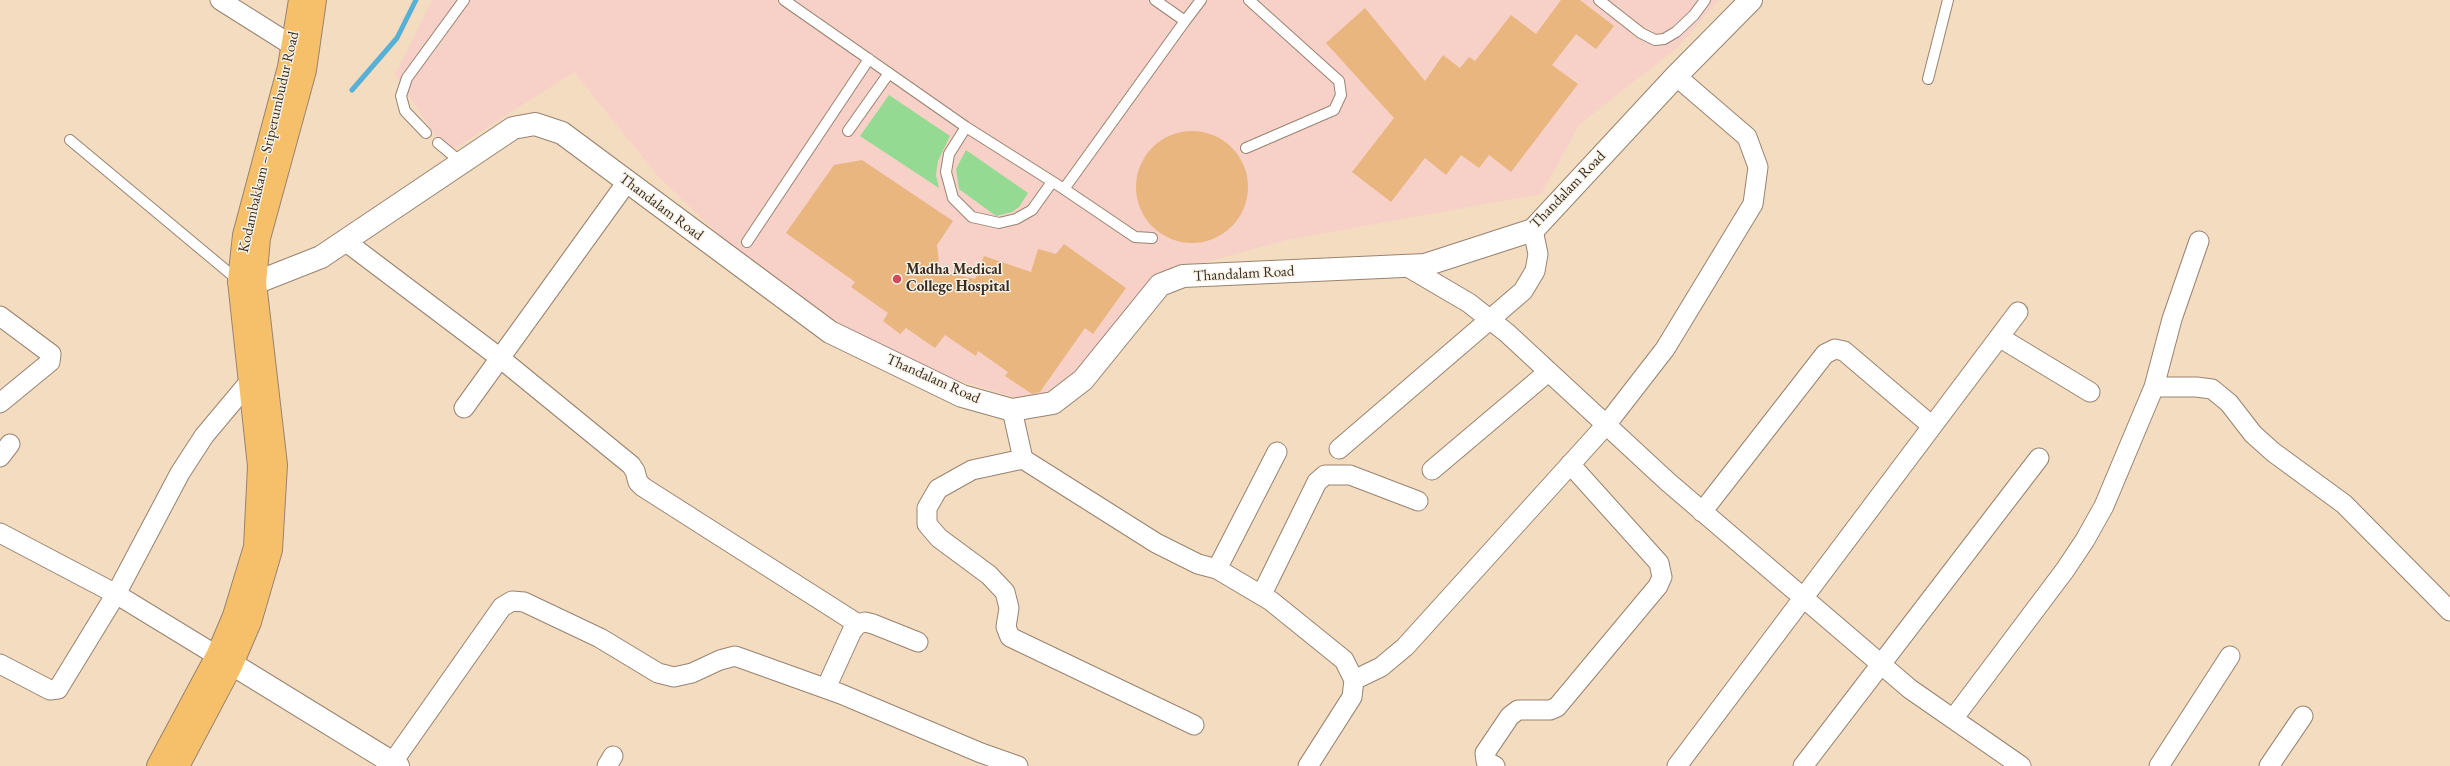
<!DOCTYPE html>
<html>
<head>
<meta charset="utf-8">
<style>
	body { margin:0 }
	canvas { display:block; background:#f4dcc1 }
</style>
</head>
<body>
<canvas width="2450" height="766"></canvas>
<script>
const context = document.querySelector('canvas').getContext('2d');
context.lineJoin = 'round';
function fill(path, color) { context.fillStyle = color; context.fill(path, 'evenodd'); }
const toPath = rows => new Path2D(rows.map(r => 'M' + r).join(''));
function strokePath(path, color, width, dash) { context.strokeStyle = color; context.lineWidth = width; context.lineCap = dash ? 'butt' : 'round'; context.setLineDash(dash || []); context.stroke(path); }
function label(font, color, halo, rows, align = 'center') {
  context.font = font + ' "EB Garamond",serif'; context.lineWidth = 3; context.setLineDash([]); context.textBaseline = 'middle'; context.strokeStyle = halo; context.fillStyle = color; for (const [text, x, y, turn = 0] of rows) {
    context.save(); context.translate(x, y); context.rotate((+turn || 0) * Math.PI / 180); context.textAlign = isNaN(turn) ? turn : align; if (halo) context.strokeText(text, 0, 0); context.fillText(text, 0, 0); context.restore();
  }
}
fill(toPath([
	[432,0,1719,0,1678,47,1580,124,1541,194,1287,240,1161,274,1082,370,1036,404,938,374,846,328,733,249,658,176,574,72,447,153,395,75]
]), '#f7d1c8');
fill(toPath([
	[889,95,950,136,938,161,936,175,939,188,860,136],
	[966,150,1028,193,1019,207,1012,212,996,216,959,189,956,169]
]), '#95da92');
strokePath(toPath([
	[352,90,397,38,416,0]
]), '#57b1d5', 5);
fill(toPath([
	[1561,0,1580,0,1614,26,1596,49,1576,34,1552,65,1578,84,1511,172,1489,155,1479,168,1461,155,1446,175,1425,158,1391,202,1352,172,1394,118,1326,43,1365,8,1425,81,1443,55,1460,68,1469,57,1475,61,1511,15,1536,34],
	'1136 187a56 56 0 1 1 112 0a56 56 0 1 1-112 0Z',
	[862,160,953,221,937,245,940,271,975,279,984,256,1031,272,1038,249,1056,254,1064,244,1126,288,1093,334,1085,328,1040,392,1032,394,1005,376,1008,372,978,351,976,356,945,335,935,348,906,328,900,334,883,321,888,313,851,287,855,282,786,233,834,165]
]), '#e9b680');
const service = toPath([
	[784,0,966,127,1064,189,1185,21,1155,0],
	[1599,0,1641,33,1655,40,1664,39,1676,32,1694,15,1705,0],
	[1185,21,1201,0],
	[1928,79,1948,0],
	[966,127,949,154,946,172,953,198,972,217,999,223,1016,219,1032,210,1052,182],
	[848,131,889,73],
	[426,133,405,111,401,96,407,78,464,0],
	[70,140,239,281],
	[438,143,462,163],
	[1246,148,1334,110,1341,95,1339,81,1249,0],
	[1064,189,1135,237,1152,238],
	[747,242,869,59]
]);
const minor = toPath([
	[220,0,293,46],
	[345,241,500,358,631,465,635,471,638,482,643,487,858,624],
	[1406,266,1469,303,1507,333,1668,482,1910,689,2021,766],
	[0,316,51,354,50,362,0,403],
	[1999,337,2090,392],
	[2154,387,2196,387,2212,389,2229,403,2253,434,2273,452,2344,504,2450,611],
	[464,408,627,182],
	[1012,410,1023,459],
	[1339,449,1523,291,1535,271,1538,254,1533,230],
	[0,457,10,444],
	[1432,470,1548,372],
	[1702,512,1825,354,1835,349,1844,351,1932,426],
	[0,533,116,594,180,473,204,436,250,381],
	[1217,569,1271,601,1344,660,1354,680,1352,697,1308,766],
	[1262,594,1317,482,1325,475,1350,475,1418,501],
	[0,664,50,690,58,689,116,594,229,663],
	[1354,680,1381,667,1405,647,1606,425,1665,349,1753,204,1758,167,1747,137,1676,76],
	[826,688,852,631,858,624,865,622,873,624,918,642],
	[1953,719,2065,570,2085,540,2104,506,2154,387,2172,319,2199,241],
	[1194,725,1010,637,1006,627,1009,608,1005,592,989,575,939,538,927,524,927,508,938,489,972,470,1023,459,1156,543,1198,564,1217,569,1277,452],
	[390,766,502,607,512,601,524,602,600,638,658,673,674,677,692,673,720,660,735,656,841,694,981,753,1018,766],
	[607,766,613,756],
	[1495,766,1486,761,1485,753,1510,716,1518,710,1550,710,1557,707,1658,586,1662,577,1659,563,1570,464],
	[1677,766,2018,312],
	[1803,766,2039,458],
	[2159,766,2230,656],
	[2269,766,2303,716]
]);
const tertiary = toPath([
	[239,281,255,283,321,257,513,128,535,124,562,133,830,332,962,396,1012,410,1053,403,1083,380,1160,285,1183,276,1425,265,1533,230,1676,76,1751,0],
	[232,664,398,766]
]);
const primary = toPath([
	[158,766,217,656,234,616,255,547,259,466,239,281,244,235,289,67,300,0],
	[178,766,232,664,250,622,271,550,276,465,255,283,259,238,305,70,315,0]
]);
strokePath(service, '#988370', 12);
strokePath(minor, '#988370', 21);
strokePath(tertiary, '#988370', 24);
strokePath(primary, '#988370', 24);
strokePath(service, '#fff', 10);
strokePath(minor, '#fff', 19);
strokePath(tertiary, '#fff', 22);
strokePath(primary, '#f6c06b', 22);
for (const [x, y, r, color] of [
	[897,279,5,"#d1495b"]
]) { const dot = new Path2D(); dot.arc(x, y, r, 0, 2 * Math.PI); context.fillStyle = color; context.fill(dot); strokePath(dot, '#f7f3e8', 1.5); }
label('15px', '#3b2a1e', '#f7f3e8', [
	["Kodambakkam – Sriperumbudur Road",269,142,-77],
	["Thandalam Road",1568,190,-46],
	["Thandalam Road",661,207,37],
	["Thandalam Road",1244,274,-3],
	["Thandalam Road",933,379,24]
]);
label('bold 15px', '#3b2a1e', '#f7f3e8', [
	["Madha Medical",906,270],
	["College Hospital",906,287]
], 'left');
</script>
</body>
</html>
